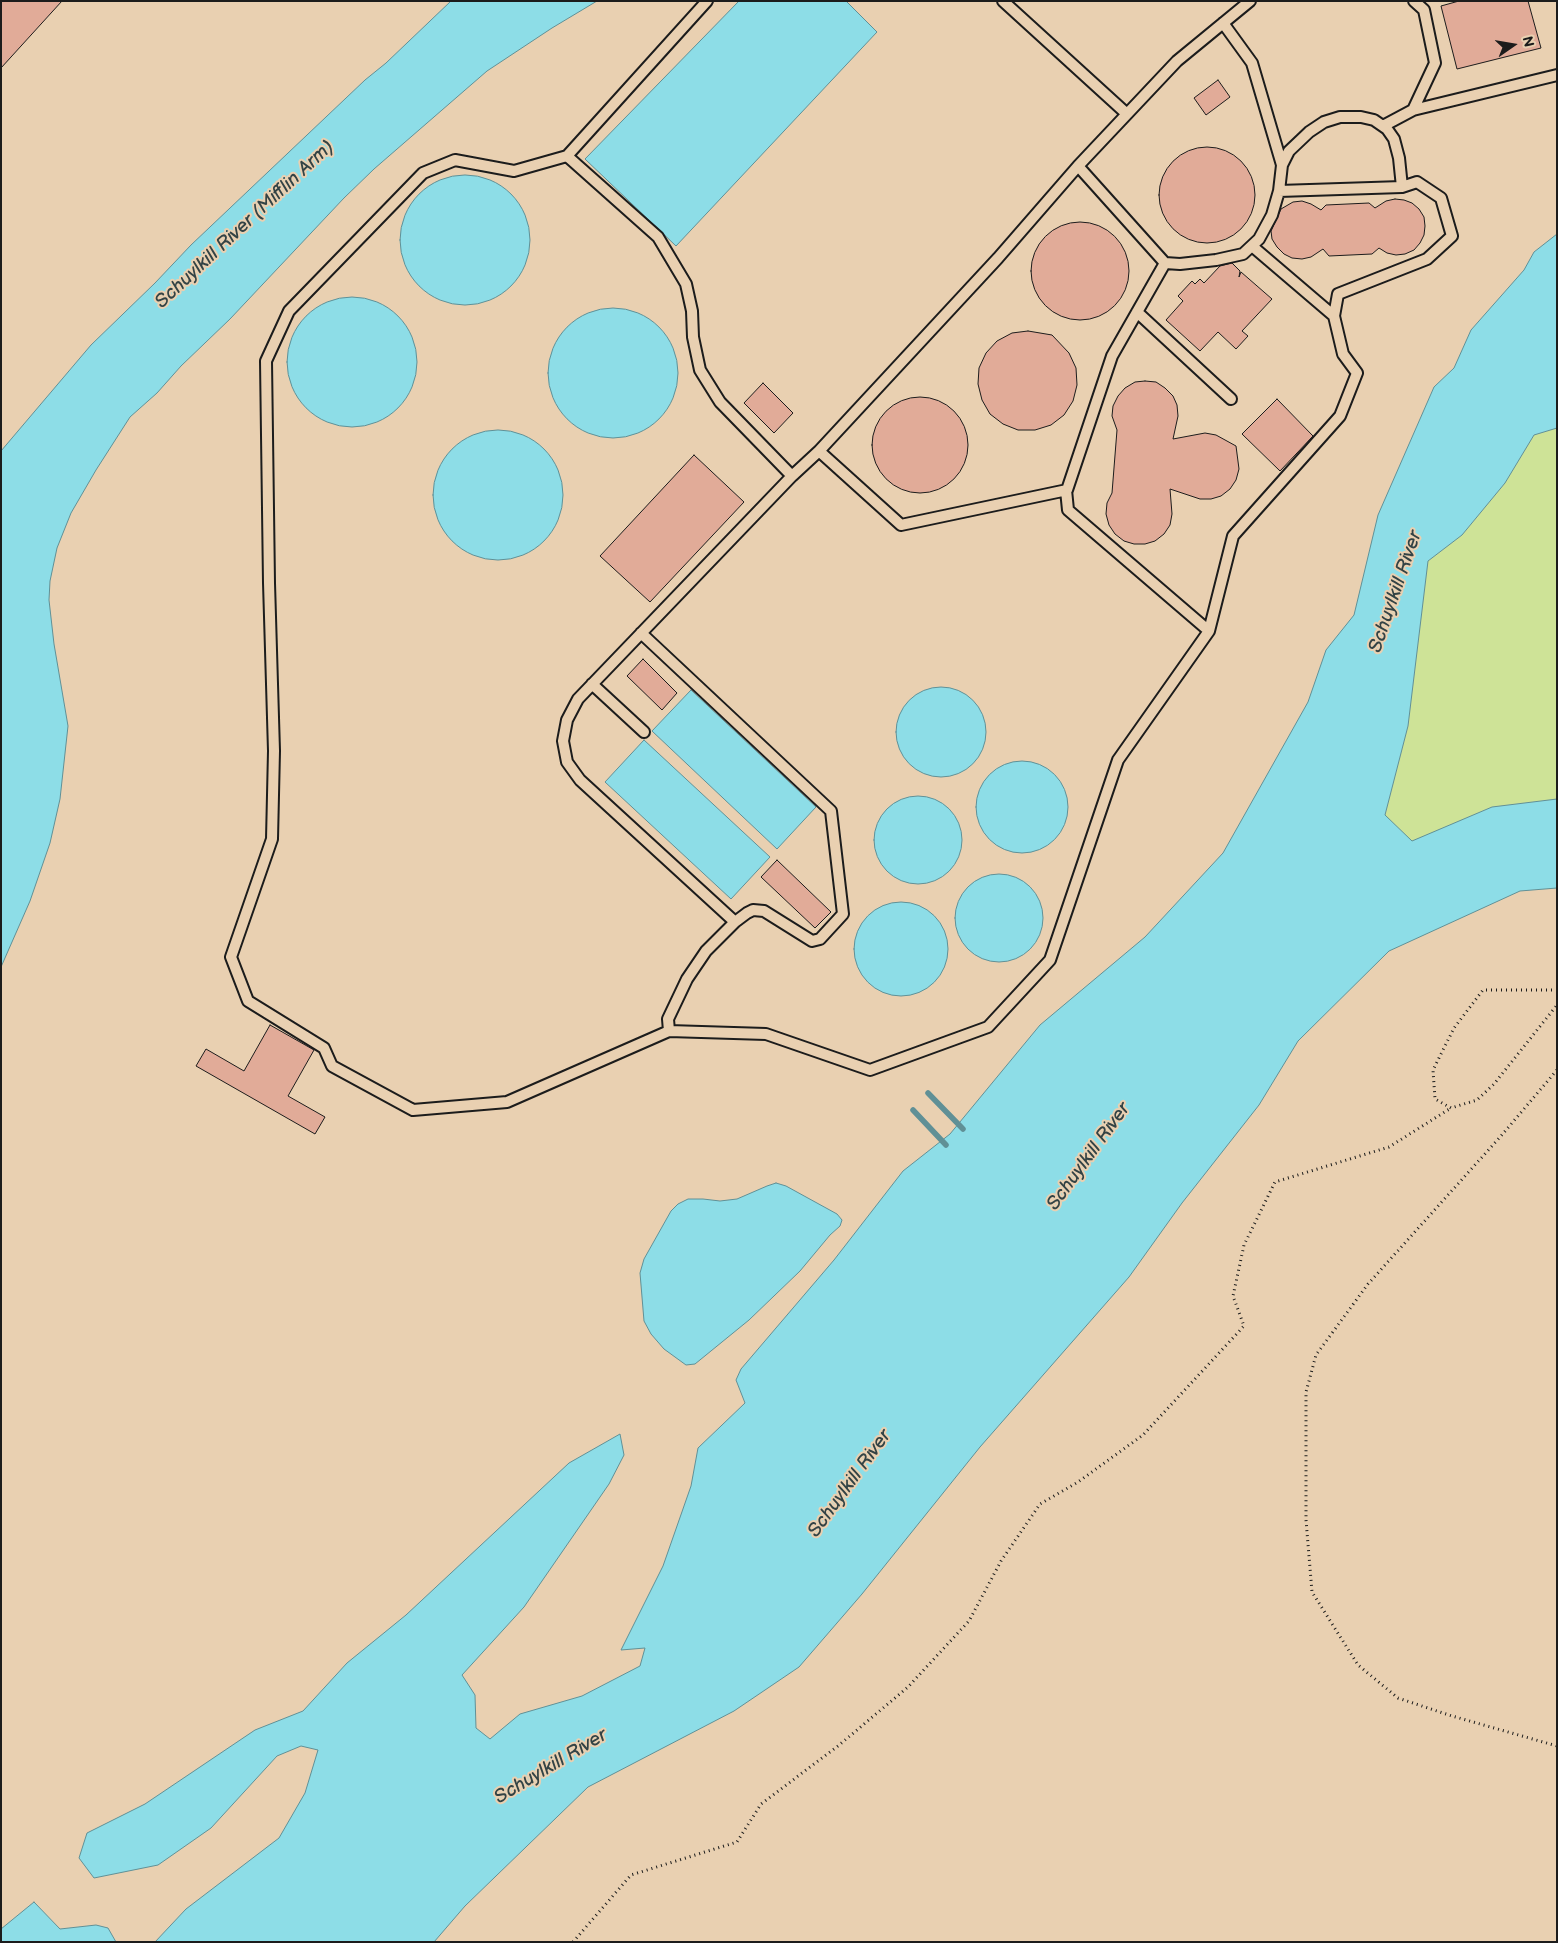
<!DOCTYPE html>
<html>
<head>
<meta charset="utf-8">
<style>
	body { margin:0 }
	#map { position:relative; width:1558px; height:1943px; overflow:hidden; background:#e9d0b1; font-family:"Balsamiq Sans",sans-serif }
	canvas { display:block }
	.frame { position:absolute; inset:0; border:2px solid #1c1c1c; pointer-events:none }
	.north { position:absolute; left:1488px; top:20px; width:50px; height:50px; -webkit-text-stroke:4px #e9d0b1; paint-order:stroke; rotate:77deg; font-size:14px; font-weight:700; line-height:20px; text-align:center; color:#1c1c1c }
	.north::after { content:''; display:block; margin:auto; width:18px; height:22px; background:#1c1c1c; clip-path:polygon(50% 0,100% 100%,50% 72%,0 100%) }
</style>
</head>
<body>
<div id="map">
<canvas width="1558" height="1943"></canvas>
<div class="frame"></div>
<div class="north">N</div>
</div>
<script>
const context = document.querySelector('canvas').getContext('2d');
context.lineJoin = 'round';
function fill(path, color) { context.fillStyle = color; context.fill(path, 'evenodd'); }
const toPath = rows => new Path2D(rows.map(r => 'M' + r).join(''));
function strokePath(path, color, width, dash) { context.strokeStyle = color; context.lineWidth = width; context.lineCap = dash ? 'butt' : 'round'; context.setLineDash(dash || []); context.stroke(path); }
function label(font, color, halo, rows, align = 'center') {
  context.font = font + ' "Balsamiq Sans",sans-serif'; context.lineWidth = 4; context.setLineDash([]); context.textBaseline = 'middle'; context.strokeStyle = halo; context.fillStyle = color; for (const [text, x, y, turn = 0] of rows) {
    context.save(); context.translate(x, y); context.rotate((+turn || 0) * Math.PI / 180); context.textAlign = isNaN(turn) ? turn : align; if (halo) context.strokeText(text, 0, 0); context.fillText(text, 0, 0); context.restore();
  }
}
fill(toPath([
	[1557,428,1557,799,1492,807,1412,842,1385,815,1408,726,1428,561,1462,535,1505,483,1534,435]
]), '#cee397');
const water = toPath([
	[451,1,597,1,552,28,487,71,374,169,344,198,230,319,181,366,157,393,130,417,96,470,71,513,57,548,50,581,49,600,54,644,68,726,60,799,50,843,30,901,1,967,1,451,91,345,155,283,191,245,365,80,386,63,451,1],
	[739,1,846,1,877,32,676,246,585,159,739,1],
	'400 240a65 65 0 1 1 130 0a65 65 0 1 1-130 0Z',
	[1557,234,1557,428,1534,435,1505,483,1462,535,1428,561,1408,726,1385,815,1412,841,1492,807,1557,799,1557,888,1520,891,1389,951,1298,1041,1259,1105,1182,1203,1129,1277,980,1447,862,1594,799,1667,734,1711,588,1787,465,1906,434,1942,155,1942,186,1909,279,1838,305,1793,318,1750,301,1746,277,1756,211,1828,158,1865,94,1878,79,1858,87,1833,145,1804,255,1730,303,1711,347,1663,406,1615,569,1463,620,1434,624,1455,609,1484,524,1607,462,1675,475,1695,476,1728,490,1739,520,1714,582,1696,640,1666,645,1648,621,1650,663,1566,691,1486,698,1448,745,1403,736,1380,741,1369,834,1260,903,1171,950,1134,1040,1025,1145,937,1223,853,1308,702,1326,650,1354,615,1378,515,1434,387,1454,368,1471,330,1524,270,1534,252,1557,234],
	'287 362a65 65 0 1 1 130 0a65 65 0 1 1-130 0Z',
	'548 373a65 65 0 1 1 130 0a65 65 0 1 1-130 0Z',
	'433 495a65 65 0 1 1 130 0a65 65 0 1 1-130 0Z',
	'896 732a45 45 0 1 1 90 0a45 45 0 1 1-90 0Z',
	[691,690,816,807,777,849,652,731,691,690],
	[644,740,770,857,731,899,605,782,644,740],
	'976 807a46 46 0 1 1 92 0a46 46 0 1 1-92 0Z',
	'874 840a44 44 0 1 1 88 0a44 44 0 1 1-88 0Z',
	'955 918a44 44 0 1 1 88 0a44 44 0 1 1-88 0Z',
	'854 949a47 47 0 1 1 94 0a47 47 0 1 1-94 0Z',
	[776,1183,786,1186,837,1214,842,1220,840,1226,830,1235,800,1271,749,1320,695,1364,686,1365,664,1349,651,1334,644,1321,640,1273,644,1259,671,1211,678,1204,688,1199,703,1199,720,1201,737,1199,767,1186,776,1183],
	[34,1902,60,1929,96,1925,108,1928,116,1942,1,1942,1,1929,34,1902]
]);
fill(water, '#8ddde7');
strokePath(water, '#609096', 1);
strokePath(toPath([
	[928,1093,963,1129],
	[913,1110,946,1145]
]), '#609096', 5.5);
const building = toPath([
	[1,1,62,1,1,68,1,1],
	[1459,1,1528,1,1541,48,1457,69,1441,6,1459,1],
	[1218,80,1230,97,1206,115,1194,98,1218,80],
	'1159 195a48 48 0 1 1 96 0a48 48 0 1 1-96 0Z',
	[1395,199,1404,200,1412,203,1419,209,1424,217,1425,226,1424,235,1420,243,1414,250,1405,254,1396,255,1387,253,1379,248,1372,254,1329,256,1323,249,1311,257,1302,259,1292,258,1284,254,1277,247,1272,239,1271,231,1281,209,1293,202,1302,201,1311,204,1321,210,1326,205,1369,203,1375,208,1386,201,1395,199],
	'1031 271a49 49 0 1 1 98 0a49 49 0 1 1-98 0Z',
	[1232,263,1240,271,1239,277,1241,272,1272,299,1242,331,1248,336,1236,349,1218,332,1200,351,1166,320,1183,301,1178,296,1192,281,1195,284,1200,279,1204,283,1220,266,1232,263],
	[1028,331,1052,335,1069,353,1076,368,1077,385,1073,401,1064,415,1051,425,1035,430,1018,430,1003,424,990,414,982,400,978,384,979,368,986,353,997,341,1012,333,1028,331],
	[1145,381,1156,382,1165,388,1173,396,1177,405,1178,416,1173,439,1205,433,1216,435,1236,446,1239,469,1236,480,1230,489,1221,496,1211,499,1200,499,1170,489,1172,514,1170,525,1164,534,1155,541,1145,544,1134,544,1124,541,1115,534,1109,525,1106,514,1107,503,1112,493,1117,430,1112,416,1113,406,1118,396,1125,388,1135,382,1145,381],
	[763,383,793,413,774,433,744,403,763,383],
	'872 445a48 48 0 1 1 96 0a48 48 0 1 1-96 0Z',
	[1277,399,1313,436,1280,471,1242,434,1277,399],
	[694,455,744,502,650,602,600,556,694,455],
	[643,659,677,693,662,710,627,676,643,659],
	[777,860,831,912,815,928,761,877,777,860],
	[270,1025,314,1050,288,1096,325,1117,315,1134,196,1066,206,1049,244,1071,270,1025]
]);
fill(building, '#e1ab98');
strokePath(building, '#1c1c1c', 1);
const service = toPath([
	[707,1,567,156,514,171,455,160,423,173,289,311,266,361,269,583,274,751,272,839,231,957,248,1001,324,1048,332,1066,413,1110,507,1102,669,1031,766,1034,870,1070,988,1027,1050,960,1118,760,1209,631,1233,536,1340,416,1357,373,1343,354,1334,316,1338,294,1427,259,1452,236,1441,198,1417,182,1402,187,1279,191],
	[1003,1,1127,114],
	[1223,23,1252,63,1282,165],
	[1413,110,1557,75],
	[1383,126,1413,110,1435,63,1424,10,1414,1],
	[567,156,658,237,686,284,692,311,693,337,700,370,720,402,792,476],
	[1252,246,1334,316],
	[1165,263,1180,264,1216,260,1243,254,1259,239,1272,215,1279,191,1282,165,1289,151,1309,132,1324,122,1340,117,1361,117,1374,120,1387,129,1394,139,1399,158,1402,187],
	[1137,312,1231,399],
	[819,451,901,525,1067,490,1112,356,1165,263,1078,166],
	[1066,490,1068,510,1209,631],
	[641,633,831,811,843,914,820,939,812,941,764,911,753,910,747,913,735,922],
	[592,684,644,732],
	[669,1031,668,1019,687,979,706,951,735,922,580,780,567,762,563,741,567,720,578,699,792,476,819,451,998,258,1078,166,1177,61,1250,1]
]);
strokePath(service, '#1c1c1c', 14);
strokePath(toPath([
	[1557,990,1483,990,1454,1028,1433,1070,1435,1099,1451,1108,1477,1100,1494,1084,1557,1005],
	[1557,1070,1501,1136,1368,1284,1316,1355,1306,1392,1306,1520,1312,1592,1358,1665,1398,1698,1452,1716,1557,1746],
	[573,1942,631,1875,737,1842,761,1804,838,1746,908,1687,969,1621,1001,1561,1040,1504,1078,1482,1143,1435,1244,1326,1233,1296,1244,1245,1275,1182,1389,1147,1451,1108]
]), '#1c1c1c', 3, [1, 4]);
strokePath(service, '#e9d0b1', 10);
label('italic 19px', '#334345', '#e9d0b1', [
	["Schuylkill River (Mifflin Arm)",245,225,-43],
	["Schuylkill River",1396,592,-71],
	["Schuylkill River",1089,1157,-54],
	["Schuylkill River",850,1484,-54],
	["Schuylkill River",551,1767,-31]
]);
</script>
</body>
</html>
